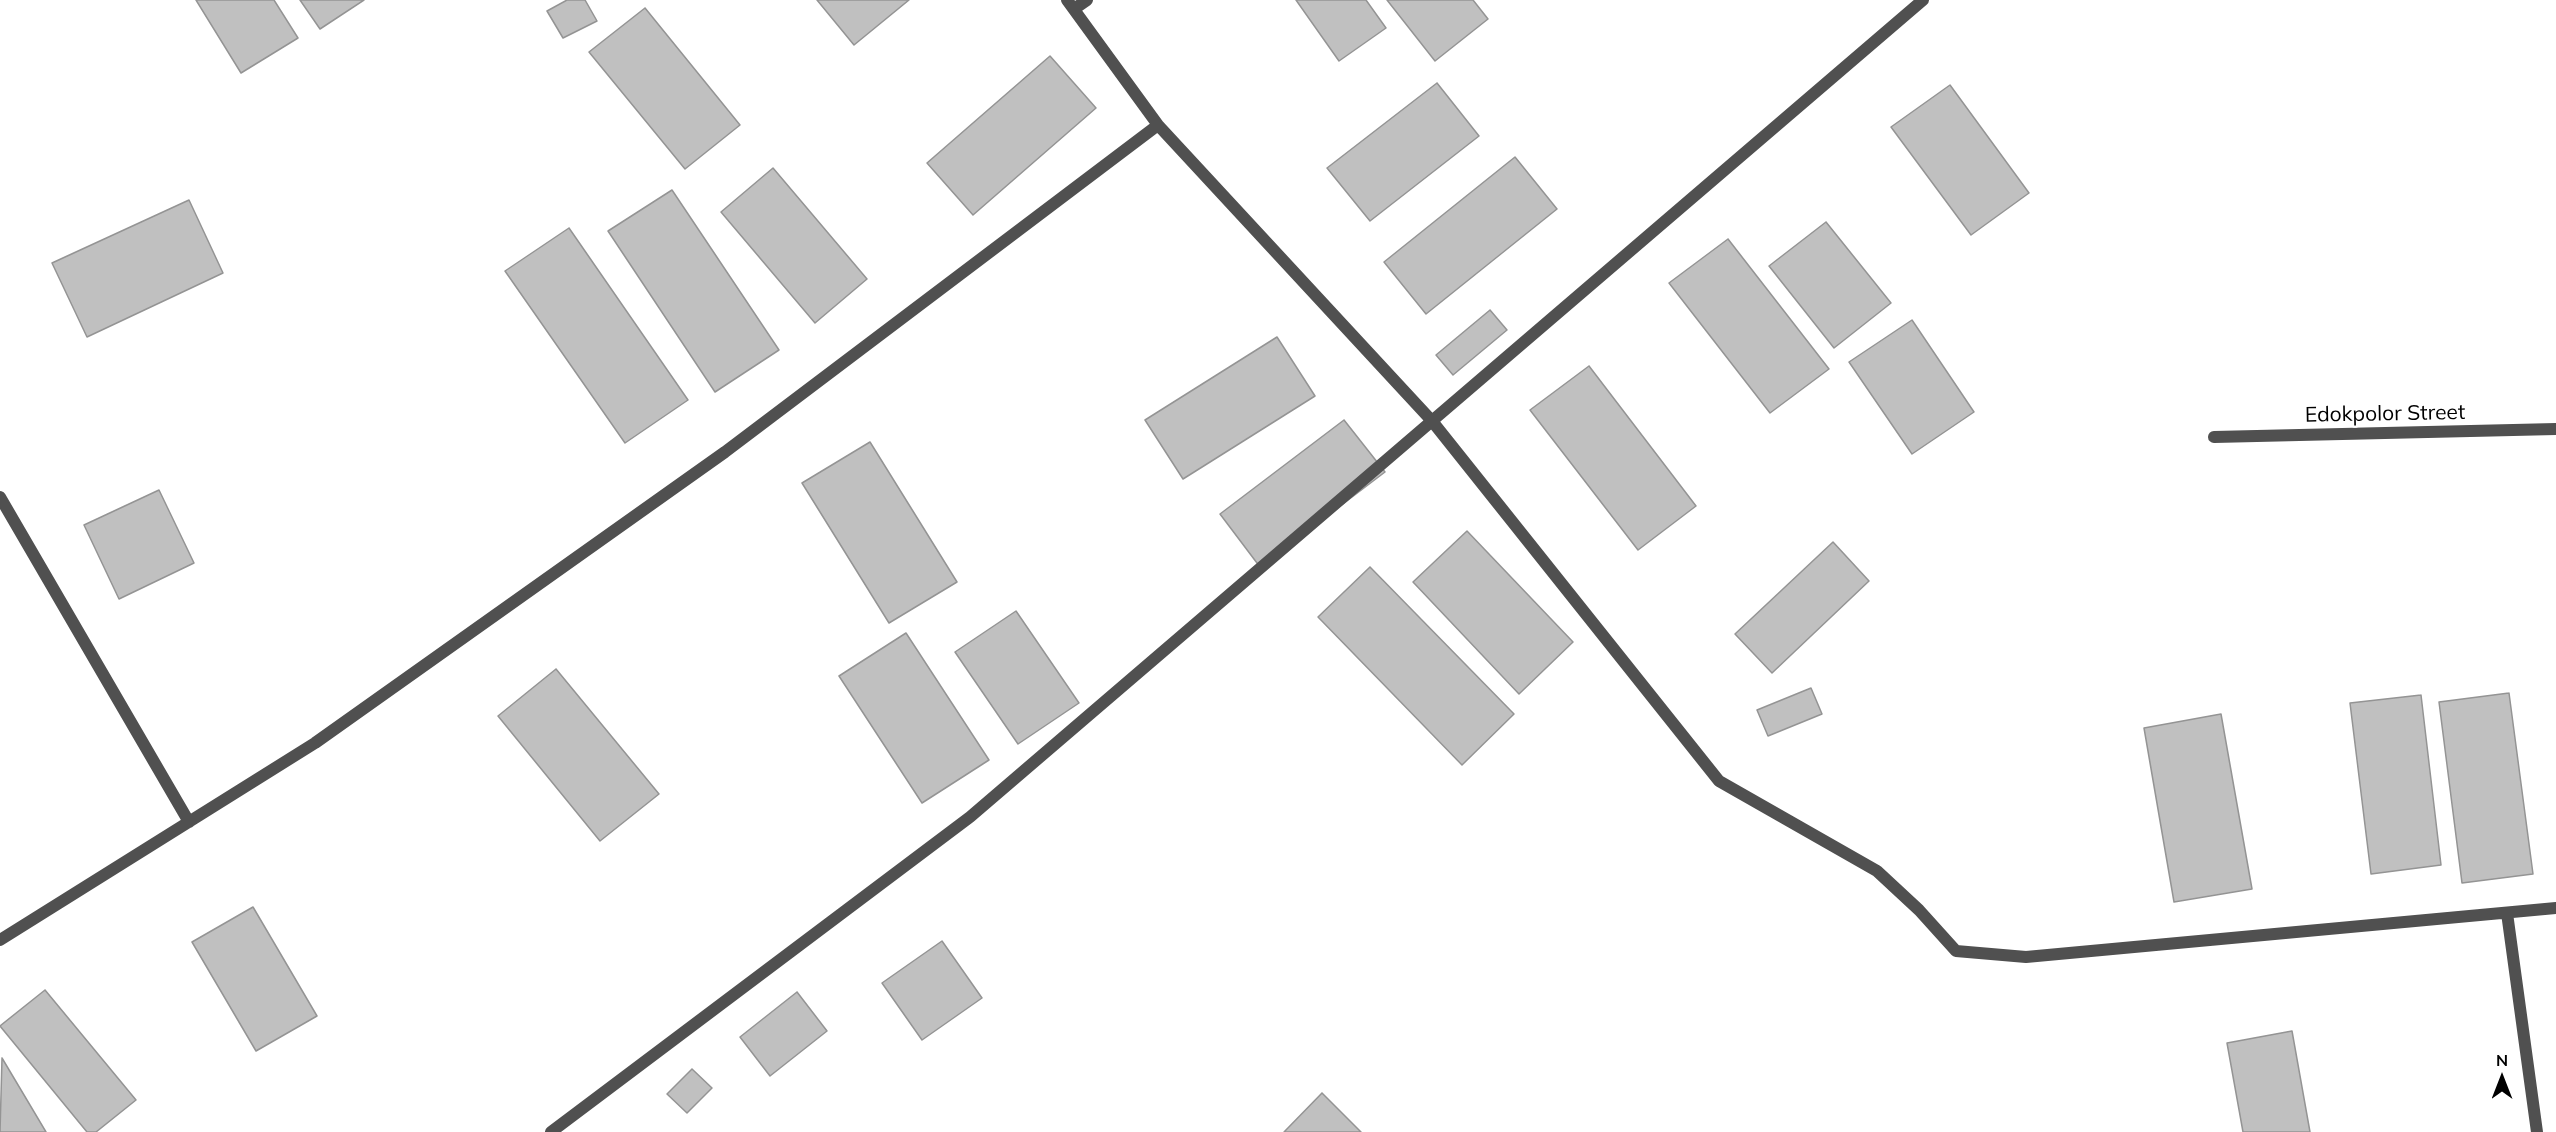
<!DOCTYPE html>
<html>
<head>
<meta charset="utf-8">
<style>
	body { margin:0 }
	#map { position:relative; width:2556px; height:1132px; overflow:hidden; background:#fff; font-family:Mulish,sans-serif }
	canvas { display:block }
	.north { position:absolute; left:2472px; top:1048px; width:60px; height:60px; -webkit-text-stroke:4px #fff; paint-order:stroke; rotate:0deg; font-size:16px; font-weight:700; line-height:24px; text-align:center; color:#000 }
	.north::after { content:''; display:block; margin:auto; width:21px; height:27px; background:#000; clip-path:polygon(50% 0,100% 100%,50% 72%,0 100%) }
</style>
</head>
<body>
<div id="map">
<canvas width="2556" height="1132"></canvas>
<div class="north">N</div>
</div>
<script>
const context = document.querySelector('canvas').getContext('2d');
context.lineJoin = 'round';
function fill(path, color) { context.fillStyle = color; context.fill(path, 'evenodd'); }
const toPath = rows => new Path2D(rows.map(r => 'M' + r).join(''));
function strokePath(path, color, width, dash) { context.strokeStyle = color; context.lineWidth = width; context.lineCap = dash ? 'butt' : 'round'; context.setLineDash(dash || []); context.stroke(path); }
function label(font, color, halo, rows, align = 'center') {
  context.font = font + ' Mulish,sans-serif'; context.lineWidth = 4.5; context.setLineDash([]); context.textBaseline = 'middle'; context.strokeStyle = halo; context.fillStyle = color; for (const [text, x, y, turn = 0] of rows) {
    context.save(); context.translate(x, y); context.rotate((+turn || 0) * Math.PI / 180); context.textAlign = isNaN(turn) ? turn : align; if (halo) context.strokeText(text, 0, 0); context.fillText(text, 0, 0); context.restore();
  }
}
const building = toPath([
	[196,0,274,0,298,38,241,73,196,0],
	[300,0,364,0,320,29,300,0],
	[567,0,585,0,597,21,563,38,547,11,567,0],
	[817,0,909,0,854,45,817,0],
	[1296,0,1366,0,1386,28,1339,61,1296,0],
	[1387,0,1473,0,1488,19,1435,61,1387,0],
	[645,8,740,125,685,169,589,52,645,8],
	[1050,56,1096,108,973,215,927,163,1050,56],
	[1437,83,1479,136,1370,221,1327,168,1437,83],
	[1950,85,2029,193,1971,235,1891,127,1950,85],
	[1515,157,1557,209,1426,314,1384,262,1515,157],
	[773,168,867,279,815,323,721,212,773,168],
	[672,190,779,350,715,392,608,231,672,190],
	[189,200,223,273,87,337,52,263,189,200],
	[1826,222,1891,303,1834,348,1769,266,1826,222],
	[569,228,688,400,625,443,505,271,569,228],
	[1728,239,1829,369,1770,413,1669,283,1728,239],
	[1490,310,1507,330,1453,375,1436,355,1490,310],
	[1912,320,1974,412,1912,454,1849,362,1912,320],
	[1277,337,1315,396,1183,479,1145,420,1277,337],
	[1589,366,1696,506,1638,550,1530,410,1589,366],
	[1344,420,1385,472,1260,567,1220,514,1344,420],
	[870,442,957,582,889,623,802,483,870,442],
	[159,490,194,563,119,599,84,525,159,490],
	[1467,531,1573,642,1519,694,1413,582,1467,531],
	[1833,542,1869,581,1772,673,1735,634,1833,542],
	[1370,567,1514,714,1462,765,1318,617,1370,567],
	[1016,611,1079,703,1018,744,955,652,1016,611],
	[906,633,989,760,922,803,839,676,906,633],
	[556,669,659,794,600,841,498,716,556,669],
	[1811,688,1822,714,1768,736,1757,710,1811,688],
	[2509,693,2533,874,2462,883,2439,702,2509,693],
	[2421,695,2441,865,2371,874,2350,703,2421,695],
	[2221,714,2252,889,2174,902,2144,728,2221,714],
	[253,907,317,1016,256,1051,192,942,253,907],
	[942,941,982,998,922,1040,882,983,942,941],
	[45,990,136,1100,96,1132,87,1132,0,1026,45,990],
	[797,992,827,1031,770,1076,740,1037,797,992],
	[2292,1031,2310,1132,2243,1132,2227,1043,2292,1031],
	[2,1058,46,1132,0,1132,2,1058],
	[692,1069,712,1088,687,1113,667,1094,692,1069],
	[1322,1093,1361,1132,1284,1132,1322,1093]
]);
fill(building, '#c0c0c0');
strokePath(building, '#949494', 1.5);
strokePath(toPath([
	[1067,0,1158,125,1432,421,1719,781,1877,871,1919,910,1956,951,2026,957,2556,908],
	[1074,9,1087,0],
	[2214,437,2556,429],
	[0,497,189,822],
	[2507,913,2537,1132],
	[0,940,315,743,725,452,1158,125],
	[551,1132,970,817,1923,0]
]), '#505050', 12);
label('21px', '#000', '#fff', [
	["Edokpolor Street",2385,414,-1]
]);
</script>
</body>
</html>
